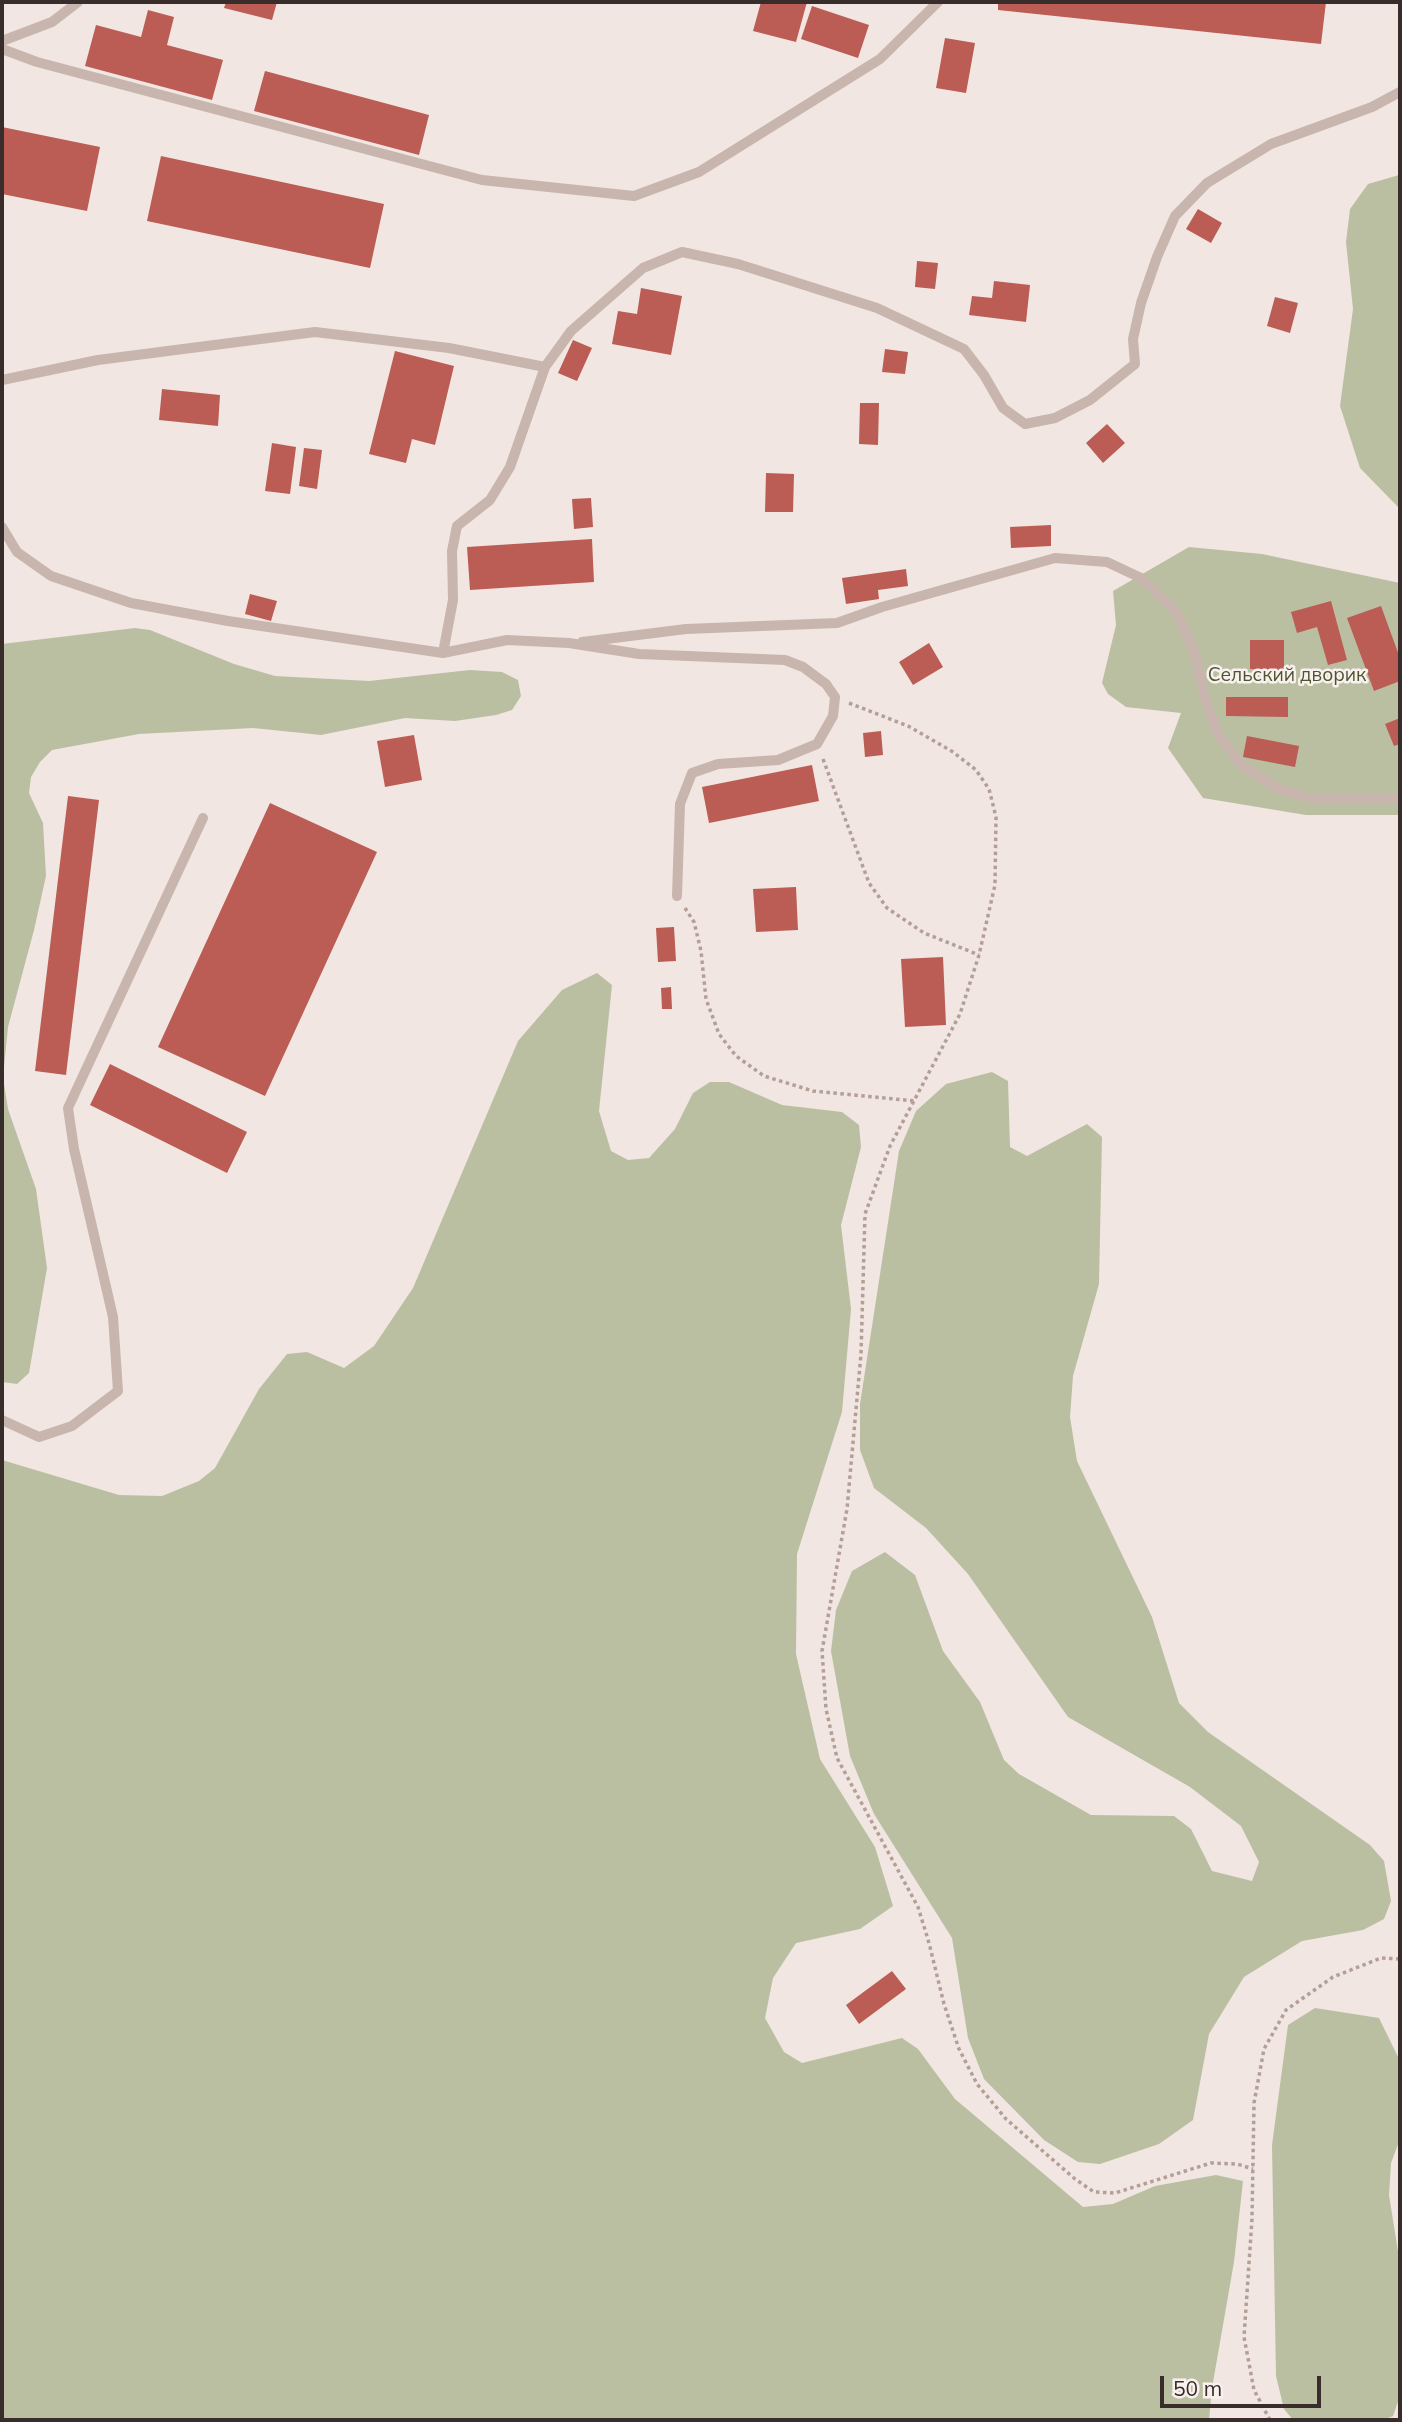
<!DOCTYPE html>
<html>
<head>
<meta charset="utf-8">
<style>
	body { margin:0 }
	#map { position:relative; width:1402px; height:2422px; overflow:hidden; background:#f1e6e1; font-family:Mulish,sans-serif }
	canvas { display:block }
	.frame { position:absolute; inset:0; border:4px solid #382d2b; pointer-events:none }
	.scale { position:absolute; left:1160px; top:2376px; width:161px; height:32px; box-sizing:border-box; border:4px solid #382d2b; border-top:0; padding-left:9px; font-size:21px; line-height:24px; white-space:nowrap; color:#382d2b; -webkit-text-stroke:5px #f9f1ed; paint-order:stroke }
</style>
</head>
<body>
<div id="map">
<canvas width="1402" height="2422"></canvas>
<div class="frame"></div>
<div class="scale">50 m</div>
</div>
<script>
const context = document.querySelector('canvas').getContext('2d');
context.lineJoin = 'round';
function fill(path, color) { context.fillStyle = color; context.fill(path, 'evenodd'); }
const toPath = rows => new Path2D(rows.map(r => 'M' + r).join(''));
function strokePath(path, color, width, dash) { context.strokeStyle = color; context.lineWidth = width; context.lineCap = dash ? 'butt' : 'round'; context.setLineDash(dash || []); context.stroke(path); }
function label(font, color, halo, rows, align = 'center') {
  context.font = font + ' Mulish,sans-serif'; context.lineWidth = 5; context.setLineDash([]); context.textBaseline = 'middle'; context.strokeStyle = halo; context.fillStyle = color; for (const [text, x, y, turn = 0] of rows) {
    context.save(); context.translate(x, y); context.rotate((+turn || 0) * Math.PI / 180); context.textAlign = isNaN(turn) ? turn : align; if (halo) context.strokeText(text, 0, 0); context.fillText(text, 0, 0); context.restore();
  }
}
fill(toPath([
	[1399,175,1400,176,1400,509,1360,468,1340,406,1353,309,1346,242,1350,209,1368,184],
	[1189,547,1262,554,1400,583,1400,815,1306,815,1203,798,1168,748,1181,713,1126,707,1108,694,1102,683,1116,625,1113,591],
	[135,628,150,630,234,664,275,676,369,681,470,670,502,672,518,680,521,696,512,710,496,715,455,721,405,718,321,735,253,728,139,734,52,750,40,762,31,777,29,793,43,823,46,876,34,930,8,1027,3,1077,8,1109,36,1189,47,1268,29,1373,17,1384,2,1382,2,644],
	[597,973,612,985,599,1111,611,1151,628,1160,649,1158,675,1129,693,1093,710,1082,729,1082,782,1105,842,1112,859,1125,861,1147,841,1225,851,1309,842,1412,797,1554,796,1654,820,1759,875,1847,893,1906,860,1929,796,1943,773,1978,765,2018,784,2052,802,2063,902,2038,918,2049,955,2099,1083,2207,1113,2204,1155,2186,1216,2175,1243,2181,1234,2262,1212,2388,1209,2420,2,2420,2,1460,119,1495,162,1496,199,1481,215,1468,259,1389,287,1354,307,1352,344,1368,374,1346,413,1288,518,1041,562,990],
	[992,1072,1008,1081,1010,1147,1027,1156,1087,1124,1102,1137,1099,1284,1073,1376,1070,1417,1077,1461,1152,1617,1179,1703,1208,1732,1370,1845,1384,1861,1391,1901,1384,1919,1363,1930,1302,1941,1244,1977,1209,2034,1193,2120,1159,2144,1100,2164,1078,2162,1044,2140,984,2079,968,2038,952,1938,874,1814,850,1756,831,1651,836,1610,852,1571,885,1552,915,1575,943,1651,980,1702,1004,1760,1019,1774,1091,1815,1174,1816,1191,1829,1212,1871,1252,1881,1259,1862,1241,1826,1190,1787,1068,1717,968,1574,926,1528,874,1488,860,1450,860,1404,899,1151,916,1111,946,1084],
	[1315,2008,1379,2018,1400,2061,1400,2139,1391,2163,1389,2195,1400,2264,1400,2396,1393,2416,1383,2420,1293,2420,1284,2409,1276,2376,1272,2145,1288,2025]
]), '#babfa2');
fill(toPath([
	[226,2,277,2,272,20,224,8],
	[761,2,807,2,796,42,753,31],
	[998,2,1326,2,1321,44,998,10],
	[812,6,869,25,858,58,801,39],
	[148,10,174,17,167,45,223,60,212,100,85,66,96,25,141,37],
	[945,38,975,43,966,93,936,88],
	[265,71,429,115,419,155,254,111],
	[2,127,100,147,87,211,2,194],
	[161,156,384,204,370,268,147,221],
	[1198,209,1222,223,1211,243,1186,229],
	[917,261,938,263,935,289,915,287],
	[994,281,1030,285,1026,322,969,315,972,296,992,298],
	[641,288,682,296,671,355,612,344,618,311,637,314],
	[1275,297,1298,303,1290,333,1267,326],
	[573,340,592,348,577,381,558,373],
	[885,349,908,352,905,374,882,372],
	[395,351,454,366,435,445,412,439,406,463,369,454],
	[162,389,220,395,218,426,159,420],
	[860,403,879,403,878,445,859,444],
	[1107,424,1125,443,1103,463,1086,443],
	[272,443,296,447,290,494,265,491],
	[304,448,322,450,317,489,299,486],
	[766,473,794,474,793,512,765,512],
	[591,498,593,527,574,529,572,499],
	[1051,525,1051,546,1011,548,1010,527],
	[592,539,594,582,470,590,467,547],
	[906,569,908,586,878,590,879,599,846,604,842,578],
	[250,594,277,601,271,621,245,614],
	[1331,601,1347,660,1328,665,1317,627,1297,633,1291,612],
	[1381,606,1400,658,1400,681,1374,691,1347,618],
	[1250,640,1284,640,1284,670,1250,669],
	[929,643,943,667,913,685,899,662],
	[1226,697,1288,697,1288,717,1226,716],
	[1400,718,1400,744,1394,746,1385,724],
	[881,731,883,755,865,757,863,733],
	[414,735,422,780,385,787,377,741],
	[1247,736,1299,746,1295,767,1243,757],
	[812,765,819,801,709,823,702,787],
	[68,796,99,800,66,1075,35,1071],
	[270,803,377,852,265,1096,158,1047],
	[796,887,798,930,756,932,753,889],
	[674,927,676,961,658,962,656,928],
	[943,957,946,1025,905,1027,901,959],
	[671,987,672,1009,662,1009,661,988],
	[110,1064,247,1132,227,1173,90,1105],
	[892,1971,906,1989,859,2024,846,2005]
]), '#bb5c55');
strokePath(toPath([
	[849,703,908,726,953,752,976,770,989,789,996,817,995,885,979,955,960,1014,890,1146,865,1214,861,1354,847,1509,822,1651,826,1709,837,1758,918,1907,929,1943,944,2004,959,2049,977,2084,1006,2119,1075,2179,1094,2192,1115,2193,1211,2163,1237,2164,1253,2169],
	[823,759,869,883,887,908,924,933,979,955],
	[685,908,694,922,701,951,706,999,719,1034,736,1056,764,1076,813,1091,915,1101],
	[1270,2420,1254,2390,1244,2337,1252,2219,1254,2103,1264,2049,1286,2010,1333,1977,1381,1958,1400,1959]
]), '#b49f98', 3.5, [3.5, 3.5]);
strokePath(toPath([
	[2,41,52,22,78,2],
	[2,49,37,62,482,180,634,196,699,172,880,59,938,2],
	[2,380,98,360,315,332,449,348,545,367],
	[2,527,17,552,51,576,131,603,228,621,443,653,507,640,569,643,639,654,785,660,803,667,826,684,835,697,833,716,817,744,778,760,718,764,692,773,680,804,677,896],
	[582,642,686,629,837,623,882,607,1055,558,1107,562,1141,578,1176,612,1194,650,1205,699,1218,734,1241,765,1281,790,1311,798,1400,799],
	[443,653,453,600,452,551,457,526,490,500,510,467,545,367,571,331,643,268,682,252,738,264,877,308,964,349,984,375,1003,408,1025,424,1055,418,1090,400,1135,364,1133,339,1141,303,1157,257,1175,216,1207,183,1271,144,1372,107,1400,92],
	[2,1420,39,1437,72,1426,118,1391,113,1317,74,1149,68,1108,203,818]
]), '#c8b5ad', 10);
label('19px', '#4d5431', '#f9f1ed', [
	["Сельский дворик",1287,675]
]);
</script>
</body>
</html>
